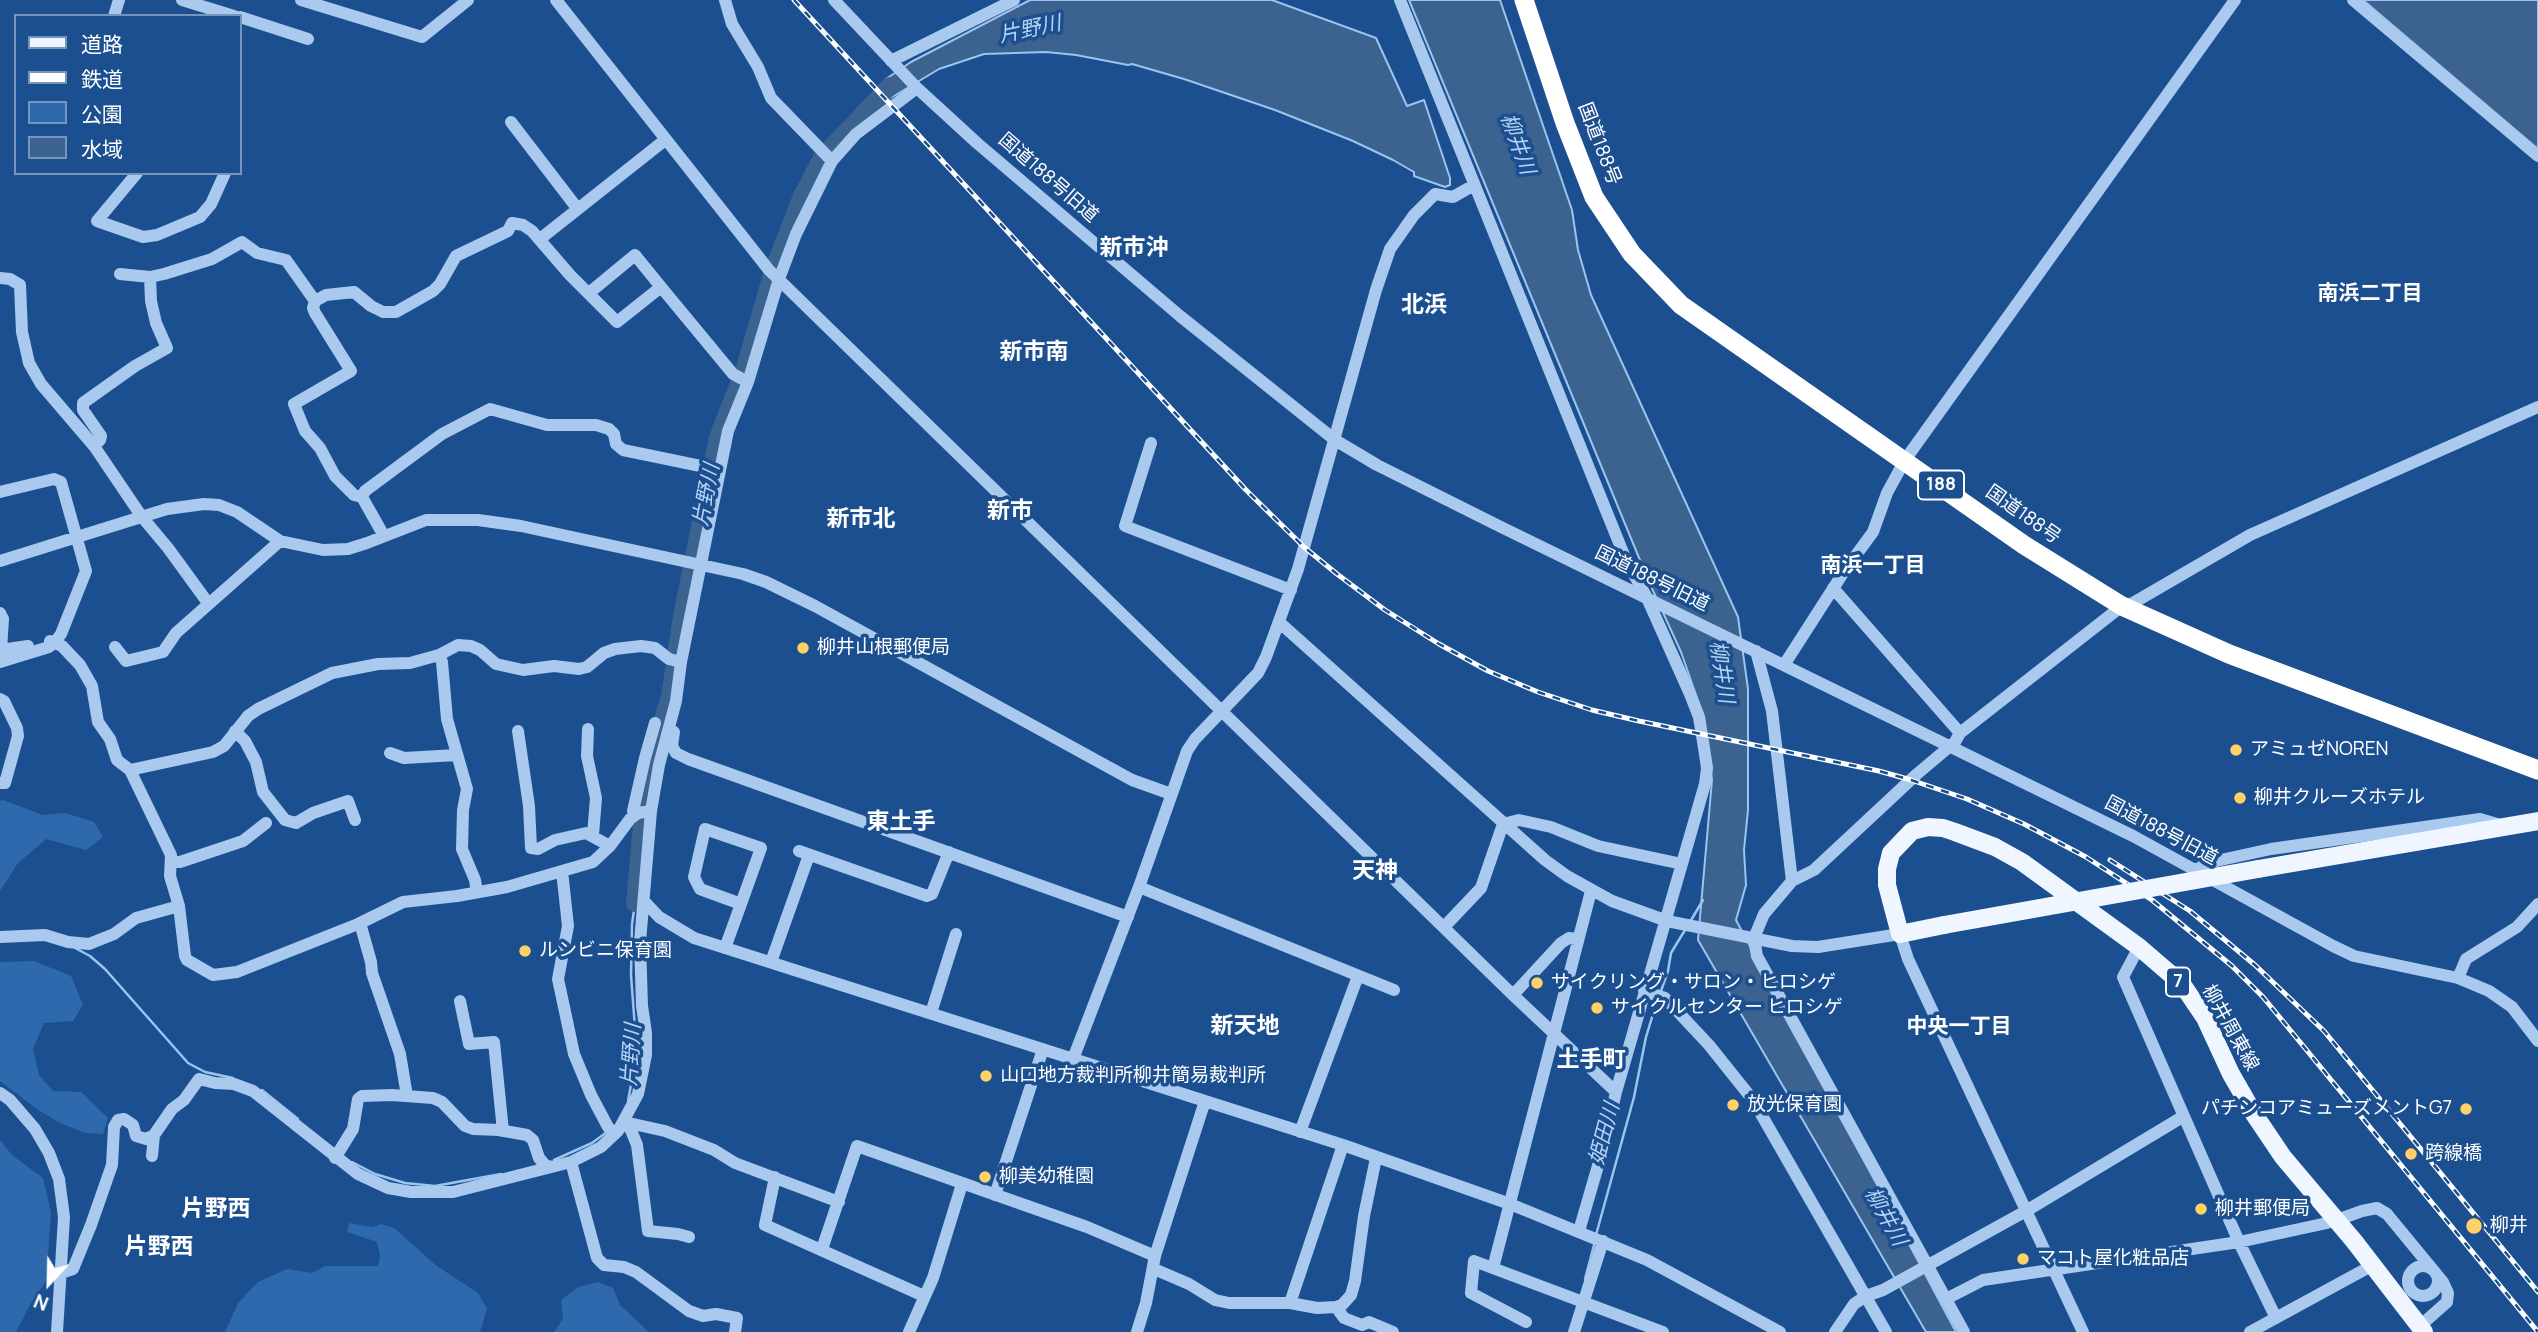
<!DOCTYPE html>
<html>
<head>
<meta charset="utf-8">
<style>
	body { margin:0 }
	#map { position:relative; width:2538px; height:1332px; overflow:hidden; background:#1b4f8f; font-family:Manrope,"Noto Sans JP",sans-serif }
	canvas { display:block }
	.legend { position:absolute; left:14px; top:14px; width:228px; height:161px; box-sizing:border-box; background:#1b4f8f; border:2px solid #7695bc; margin:0; padding:9px 12px; list-style:none; font-size:21px; color:#fff }
	.legend li { display:flex; align-items:center; gap:14px; height:35px }
	.legend b { width:35px; border:2px solid #7695bc }
	.north { position:absolute; left:14px; top:1248px; width:70px; height:70px; -webkit-text-stroke:5px #1b4f8f; paint-order:stroke; rotate:202deg; font-size:19px; font-weight:700; line-height:28px; text-align:center; color:#fff }
	.north::after { content:''; display:block; margin:auto; width:24px; height:32px; background:#fff; clip-path:polygon(50% 0,100% 100%,50% 72%,0 100%) }
</style>
</head>
<body>
<div id="map">
<canvas width="2538" height="1332"></canvas>
<ul class="legend">
<li><b style="height:9px;background:#f0f6ff"></b>道路</li>
<li><b style="height:9px;background:#fff"></b>鉄道</li>
<li><b style="height:19px;background:#2e69ad"></b>公園</li>
<li><b style="height:19px;background:#3c6290"></b>水域</li>
</ul>
<div class="north">N</div>
</div>
<script>
const context = document.querySelector('canvas').getContext('2d');
context.lineJoin = 'round';
function fill(path, color) { context.fillStyle = color; context.fill(path, 'evenodd'); }
const toPath = rows => new Path2D(rows.map(r => 'M' + r).join(''));
function strokePath(path, color, width, dash) { context.strokeStyle = color; context.lineWidth = width; context.lineCap = dash ? 'butt' : 'round'; context.setLineDash(dash || []); context.stroke(path); }
function label(font, color, halo, rows, align = 'center') {
  context.font = font + ' Manrope,"Noto Sans JP",sans-serif'; context.lineWidth = 7; context.setLineDash([]); context.textBaseline = 'middle'; context.strokeStyle = halo; context.fillStyle = color; for (const [text, x, y, turn = 0] of rows) {
    context.save(); context.translate(x, y); context.rotate((+turn || 0) * Math.PI / 180); context.textAlign = isNaN(turn) ? turn : align; if (halo) context.strokeText(text, 0, 0); context.fillText(text, 0, 0); context.restore();
  }
}
fill(toPath([
	[3,800,43,815,65,813,94,822,103,837,86,850,46,839,18,863,0,891,0,801],
	[34,961,71,976,83,1005,73,1021,44,1023,33,1049,39,1075,53,1091,81,1092,108,1118,103,1134,85,1133,60,1123,38,1110,0,1081,0,962],
	[0,1140,12,1155,43,1178,51,1213,46,1281,31,1303,16,1332,0,1332],
	[349,1223,372,1227,381,1224,394,1228,437,1266,478,1293,487,1309,480,1332,225,1332,238,1303,258,1282,287,1269,312,1273,325,1266,378,1266,380,1257,377,1242,347,1232],
	[598,1282,613,1288,620,1305,649,1332,554,1332,563,1319,561,1300,578,1287]
]), '#2e69ad');
const water = toPath([
	[1030,0,1272,0,1376,38,1407,106,1424,100,1450,178,1450,185,1445,187,1414,176,1414,172,1393,160,1353,141,1275,110,1184,79,1132,64,1128,65,1076,55,1046,52,984,54,939,69,879,105,868,99,886,79,911,62,1030,0],
	[1409,0,1500,0,1572,210,1578,250,1591,295,1738,617,1748,689,1748,810,1744,850,1746,885,1736,920,1956,1332,1926,1332,1698,940,1712,780,1704,718,1681,652,1649,582,1409,0],
	[2363,0,2538,0,2538,149,2363,0]
]);
fill(water, '#3c6290');
strokePath(water, '#9cc4f0', 2);
strokePath(toPath([
	[1690,922,1703,900],
	[75,948,90,956,105,969,188,1063,205,1072,233,1078],
	[1661,991,1668,971,1671,953,1685,930],
	[262,1090,298,1119],
	[628,1101,635,1063,636,1042,631,975,632,924,635,903],
	[554,1160,592,1143,607,1132],
	[352,1162,375,1174,405,1183,435,1186,501,1174],
	[1596,1235,1634,1097,1646,1037,1657,1001],
	[1585,1279,1594,1245]
]), '#9cc4f0', 2.5);
strokePath(toPath([
	[635,903,644,802,652,753,670,697,682,616,718,437,744,371,774,268,802,196,823,156,890,86]
]), '#3c6290', 18);
strokePath(toPath([
	[182,0,234,16],
	[301,0,422,37,468,0],
	[556,0,769,270,1513,995,1616,1092],
	[725,0,732,24,758,67,771,98,832,161],
	[834,0,917,88,977,143,1180,316,1335,440,1377,465,1499,526,2133,836,2333,946,2354,956,2458,978,2489,991,2512,1007,2538,1041],
	[1400,0,1626,560,1647,598,1690,694,1699,717,1704,748,1707,768,1705,784,1616,1092,1604,1145,1579,1231],
	[2353,0,2538,156],
	[114,16,119,0],
	[240,17,308,39],
	[891,61,1014,0],
	[511,122,577,208],
	[137,173,97,221,143,237,157,235,200,217,211,204,225,173],
	[540,239,665,140],
	[120,274,150,277,164,274,212,259,242,242,257,253,286,260,315,301,326,295,354,292,371,306,383,312,396,312,433,291,440,284,456,256,508,231,512,223,523,225,532,231,570,275,617,322,661,287,733,374,748,382],
	[0,278,10,279,20,285,22,332,29,363,41,384,94,446,142,517,168,548,208,603],
	[589,293,635,255,661,287],
	[315,301,313,308,315,313,351,371,294,404,305,431,320,448,335,476,354,495,362,497],
	[1151,443,1125,526,1291,590],
	[94,446,100,440,101,436,83,410,83,403,135,366,167,348,156,323,151,301,150,277],
	[0,492,54,479,61,482,86,571,61,634,55,642,49,647,0,662],
	[384,536,362,497,365,491,442,434,490,409,547,425,596,425,609,429,614,434,616,444,623,450,720,470],
	[0,561,167,509,204,504,219,505,237,512,280,541,323,550,348,549,367,543,426,520,478,520,521,526,743,574,766,582,815,606,1132,780,1171,794],
	[1833,588,1960,733],
	[0,613,3,619,1,650],
	[1279,622,1545,860,1567,876,1612,901,1667,921,1792,946,1818,947,1900,934,1908,959,2083,1332],
	[50,641,62,646,80,665,92,686,98,722,110,739,117,760,130,770],
	[115,647,126,661,163,652,176,633,280,541],
	[0,650,28,646],
	[1756,651,1772,711,1792,881],
	[439,655,442,662,447,719,467,789,463,810,462,849,475,880,477,892],
	[1784,665,1845,570,1873,532,1887,493,1905,460,2235,0],
	[0,699,4,701,17,728,18,736,5,783,0,783],
	[588,729,587,756,596,798,593,835],
	[235,731,245,741,256,762,263,792,285,820,296,823,313,813,348,801,355,820],
	[518,731,529,806,531,848,538,849,555,840,586,833,610,846],
	[674,732,672,746,676,753,688,759,1128,917],
	[390,753,404,758,457,755],
	[651,811,638,813,630,819,610,846,593,862,507,887,457,896,403,902,358,924,237,972,213,975,187,960,185,956,179,906,170,876,171,855,130,770,213,752,224,746,248,716,258,709,332,673,378,664,410,663,439,655,458,645,471,646,480,650,496,664,523,670,554,666,579,669,587,667,604,653,615,649,641,646,655,648,669,659,681,662],
	[635,815,633,811,645,758,655,723],
	[1503,824,1519,820,1551,827,1598,846,1682,864],
	[799,851,927,896,932,894,949,852],
	[172,862,180,862,243,841,266,823],
	[562,871,568,926,558,979,574,1054,591,1095,608,1127,615,1134],
	[2195,871,2207,863,2271,849,2480,819,2504,826],
	[1139,887,1394,990],
	[644,901,659,917,694,938,1343,1145,1510,1204,1647,1260,1780,1332],
	[360,923,371,962,372,973,400,1054,407,1096],
	[1444,927,1481,888,1503,824],
	[0,937,45,935,68,942,89,944,114,934,136,918,179,906],
	[2139,947,2123,977,2239,1242,2276,1318],
	[725,948,741,904,761,848,705,829,694,877,700,889,741,904],
	[771,962,809,855],
	[2458,978,2466,959,2517,927,2538,904],
	[1644,991,1665,998,1709,1045,1753,1100,1886,1332],
	[1513,995,1561,943,1569,938,1578,939],
	[460,1001,469,1044,494,1042,503,1131],
	[931,1013,956,934],
	[1073,1059,1139,887,1187,751,1195,739,1258,673,1266,657,1298,569,1376,290,1390,249,1414,215,1435,194,1453,197,1474,185],
	[0,1093,10,1100,35,1129,49,1153,59,1179,64,1217,57,1332],
	[624,1122,665,1131,714,1150,735,1163,839,1202],
	[624,1122,631,1130,637,1145,648,1231,678,1234,689,1237],
	[1300,1132,1358,976],
	[152,1156,154,1135],
	[335,1158,353,1129,358,1099,362,1096,392,1095,433,1098,442,1102,465,1126,473,1129,499,1130,527,1135,533,1140,539,1158,545,1165,551,1167],
	[571,1162,597,1258,604,1265,624,1267,636,1272,689,1311,703,1316,716,1314,737,1318,735,1332],
	[775,1177,765,1225,924,1296],
	[995,1195,1043,1049],
	[2337,1220,2362,1211,2377,1208,2387,1214,2443,1282,2448,1293,2447,1302,2420,1326],
	[822,1249,857,1146,1087,1227,1155,1256],
	'2408 1281a15 15 0 1 1 30 0a15 15 0 1 1-30 0Z',
	[1493,1268,1591,891],
	[1154,1269,1189,1284,1215,1300,1229,1303,1290,1303,1317,1308,1336,1307,1342,1305,1351,1295,1355,1281,1364,1216,1376,1158],
	[61,1273,73,1269,91,1225,112,1165,114,1127,118,1120,124,1119,133,1125,136,1136,146,1139,154,1135,172,1109,184,1100,199,1079,215,1083,234,1084,253,1091,358,1174,388,1188,411,1192,453,1192,571,1162,601,1147,618,1131,638,1094,646,1055,646,1033,642,1006,640,942,651,811,659,765,676,701,681,662,728,431,748,382,779,279,796,234,832,161,856,134,917,88],
	[1946,1299,1983,1280,2239,1242,2327,1223],
	[1290,1303,1343,1145],
	[1336,1307,1344,1318,1362,1325,1369,1322,1393,1332],
	[1526,1322,1471,1293,1474,1261,1663,1332],
	[909,1332,933,1278,962,1184],
	[1137,1332,1146,1303,1155,1256,1205,1101],
	[1574,1332,1603,1241],
	[1835,1332,1854,1304,1866,1296,1883,1290,2026,1211,2184,1116],
	[1964,1332,1757,956,1754,938,1764,914,1792,881,1814,870,1917,774,1955,742,1960,733,2122,606,2133,603,2250,535,2538,407],
	[2250,1332,2373,1265]
]), '#a9c9ee', 12);
strokePath(toPath([
	[2258,869,2538,821],
	[1944,925,1900,934,1887,885,1887,869,1891,853,1912,831,1928,827,1943,828,1955,832,1995,847,2022,862,2139,947,2182,984,2205,1018,2231,1074,2254,1114,2283,1157,2354,1241,2424,1332]
]), '#f0f6ff', 18);
strokePath(toPath([
	[1524,0,1565,123,1594,197,1632,254,1681,305,2024,545,2122,606,2229,654,2538,770]
]), '#fff', 19);
const rail = toPath([
	[794,0,1246,490,1304,547,1337,574,1385,610,1439,644,1488,671,1538,692,1592,710,1639,721,1879,771,1911,780,1967,799,2024,824,2086,857,2152,900,2232,966,2263,997,2538,1332],
	[2110,860,2190,911,2255,965,2324,1031,2538,1292]
]);
strokePath(rail, '#fff', 5);
strokePath(rail, '#1b4f8f', 2.5, [8]);
strokePath(toPath([
	[1944,925,2258,869]
]), '#f0f6ff', 18);
for (const [x, y, r, color] of [
	[803,648,7,"#ffd166"],
	[2236,750,7,"#ffd166"],
	[2240,798,7,"#ffd166"],
	[525,951,7,"#ffd166"],
	[1537,983,7,"#ffd166"],
	[1597,1008,7,"#ffd166"],
	[986,1076,7,"#ffd166"],
	[1733,1105,7,"#ffd166"],
	[2466,1109,7,"#ffd166"],
	[2411,1154,7,"#ffd166"],
	[985,1177,7,"#ffd166"],
	[2201,1209,7,"#ffd166"],
	[2474,1226,9,"#ffd166"],
	[2023,1259,7,"#ffd166"]
]) { const dot = new Path2D(); dot.arc(x, y, r, 0, 2 * Math.PI); context.fillStyle = color; context.fill(dot); strokePath(dot, '#1b4f8f', 2.5); }
for (const [x, y, w] of [
	[1941,485,46],
	[2178,982,24]
]) { const box = new Path2D(); box.roundRect(x - w / 2, y - 14.5, w, 29, 5); context.fillStyle = '#1b4f8f'; context.fill(box); strokePath(box, '#fff', 2); }
label('bold 18px', '#fff', null, [
	["188",1941,485],
	["7",2178,982]
]);
label('19px', '#fff', '#1b4f8f', [
	["国道188号",1599,144,69],
	["国道188号旧道",1048,178,41],
	["国道188号",2023,515,35],
	["国道188号旧道",1652,579,26],
	["国道188号旧道",2161,831,28],
	["柳井周東線",2230,1028,61]
]);
label('19px', '#fff', '#1b4f8f', [
	["柳井山根郵便局",817,648],
	["アミュゼNOREN",2250,750],
	["柳井クルーズホテル",2254,798],
	["ルンビニ保育園",539,951],
	["サイクリング・サロン・ヒロシゲ",1551,983],
	["サイクルセンター ヒロシゲ",1611,1008],
	["山口地方裁判所柳井簡易裁判所",1000,1076],
	["放光保育園",1747,1105],
	["パチンコアミューズメントG7",2452,1109,"right"],
	["跨線橋",2425,1154],
	["柳美幼稚園",999,1177],
	["柳井郵便局",2215,1209],
	["柳井",2490,1226],
	["マコト屋化粧品店",2037,1259]
], 'left');
label('italic 21px', '#b5d3f5', '#1b4f8f', [
	["片野川",1030,30,-12],
	["柳井川",1517,144,70],
	["片野川",707,495,-79],
	["柳井川",1721,672,81],
	["片野川",632,1055,-86],
	["姫田川",1605,1134,-75],
	["柳井川",1885,1217,61]
]);
label('bold 21px', '#fff', '#1b4f8f', [
	["南浜二丁目",2370,294],
	["南浜一丁目",1873,566],
	["中央一丁目",1959,1027]
]);
label('bold 23px', '#fff', '#1b4f8f', [
	["新市沖",1134,249],
	["北浜",1424,306],
	["新市南",1034,353],
	["新市",1010,512],
	["新市北",861,520],
	["東土手",901,823],
	["天神",1375,872],
	["新天地",1245,1027],
	["土手町",1591,1061],
	["片野西",216,1210],
	["片野西",159,1248]
]);
</script>
</body>
</html>
